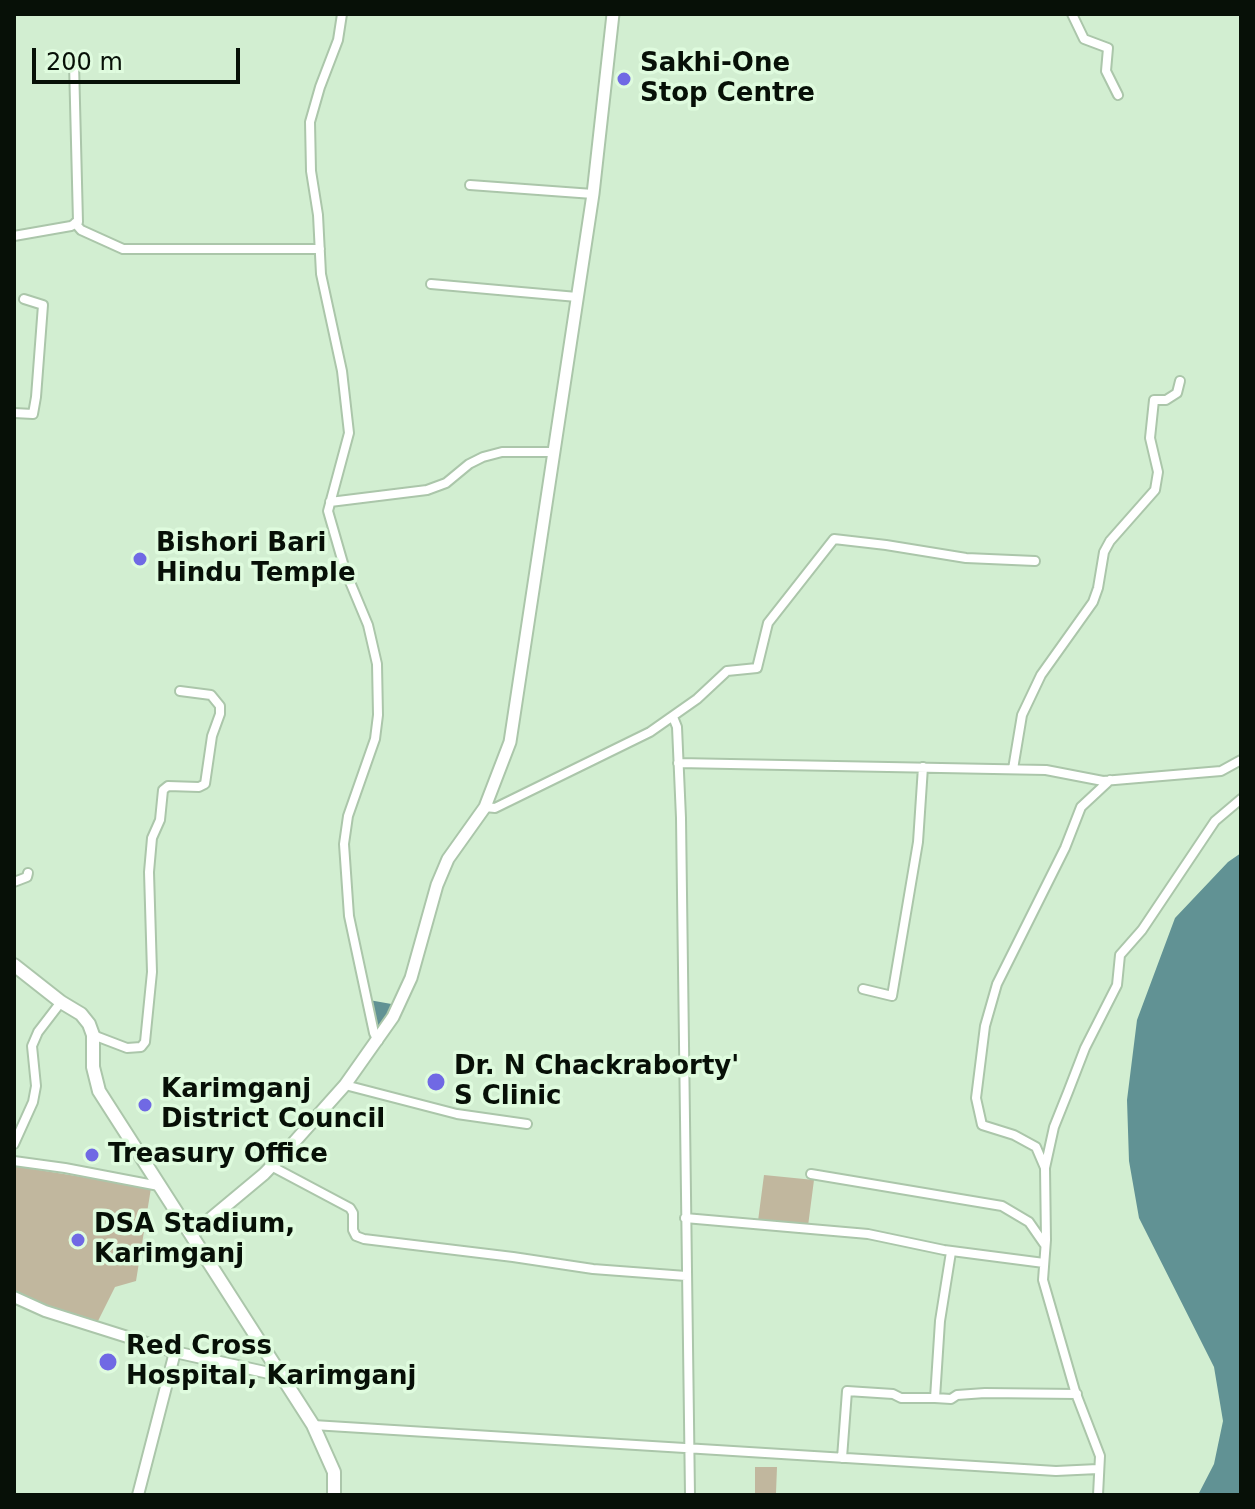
<!DOCTYPE html>
<html>
<head>
<meta charset="utf-8">
<style>
	body { margin:0 }
	#map { position:relative; width:1255px; height:1509px; overflow:hidden; background:#d2eed1; font-family:"DejaVu Sans",sans-serif }
	canvas { display:block }
	.frame { position:absolute; inset:0; border:16px solid #071007; pointer-events:none }
	.scale { position:absolute; left:32px; top:48px; width:208px; height:36px; box-sizing:border-box; border:4px solid #071007; border-top:0; padding-left:10px; font-size:24px; line-height:28px; white-space:nowrap; color:#071007; -webkit-text-stroke:6px #dffbde; paint-order:stroke }
</style>
</head>
<body>
<div id="map">
<canvas width="1255" height="1509"></canvas>
<div class="frame"></div>
<div class="scale">200 m</div>
</div>
<script>
const context = document.querySelector('canvas').getContext('2d');
context.lineJoin = 'round';
function fill(path, color) { context.fillStyle = color; context.fill(path, 'evenodd'); }
const toPath = rows => new Path2D(rows.map(r => 'M' + r).join(''));
function strokePath(path, color, width, dash) { context.strokeStyle = color; context.lineWidth = width; context.lineCap = dash ? 'butt' : 'round'; context.setLineDash(dash || []); context.stroke(path); }
function label(font, color, halo, rows, align = 'center') {
  context.font = font + ' "DejaVu Sans",sans-serif'; context.lineWidth = 7; context.setLineDash([]); context.textBaseline = 'middle'; context.strokeStyle = halo; context.fillStyle = color; for (const [text, x, y, turn = 0] of rows) {
    context.save(); context.translate(x, y); context.rotate((+turn || 0) * Math.PI / 180); context.textAlign = isNaN(turn) ? turn : align; if (halo) context.strokeText(text, 0, 0); context.fillText(text, 0, 0); context.restore();
  }
}
fill(toPath([
	[14,1166,151,1188,136,1281,115,1287,96,1325,42,1305,20,1296,14,1290],
	[764,1175,814,1180,808,1226,758,1221],
	[755,1467,777,1467,776,1493,755,1493]
]), '#c1b79e');
fill(toPath([
	[1241,853,1241,1495,1198,1495,1214,1464,1223,1421,1214,1367,1139,1218,1129,1161,1127,1100,1137,1020,1175,918,1228,862],
	[369,1000,397,1005,378,1036]
]), '#619294');
const minor = toPath([
	[342,14,338,40,320,87,310,122,311,171,318,215,321,274,342,371,349,433,328,511,345,570,368,625,377,664,378,715,375,739,348,816,344,844,349,916,374,1033,378,1041],
	[1072,14,1084,39,1108,48,1106,71,1118,95],
	[470,185,593,194],
	[75,223,81,230,123,249,320,249],
	[14,236,71,226,78,222,74,63],
	[431,284,577,297],
	[14,413,33,414,36,397,43,305,24,299],
	[330,502,427,490,446,483,469,464,483,457,502,452,553,452],
	[673,717,677,727,681,818,690,1495],
	[678,763,1046,770,1103,781,1221,771,1241,760],
	[1013,769,1022,715,1041,675,1093,602,1098,588,1104,552,1110,541,1155,490,1158,472,1150,438,1154,400,1166,400,1177,393,1180,381],
	[485,807,495,808,650,732,697,699,727,671,757,668,768,623,834,539,886,545,966,558,1035,561],
	[14,882,27,877,28,873],
	[863,989,892,996,918,842,923,767],
	[93,1035,127,1048,141,1047,145,1042,152,972,149,872,152,838,160,820,163,790,168,786,199,787,205,784,212,736,220,714,220,706,211,695,180,691],
	[345,1085,457,1114,527,1124],
	[14,1144,33,1102,36,1086,32,1046,38,1032,61,1002],
	[14,1161,65,1168,159,1186],
	[271,1166,350,1208,353,1213,353,1230,356,1236,364,1239,513,1257,593,1269,686,1276],
	[1045,1168,1054,1127,1068,1092,1085,1048,1117,985,1120,955,1142,930,1215,821,1241,799],
	[811,1174,1002,1206,1029,1222,1045,1245],
	[685,1218,868,1234,944,1250,1044,1263],
	[935,1398,951,1399,957,1395,985,1393,1077,1394],
	[313,1425,1056,1471,1098,1469],
	[842,1458,847,1391,893,1394,901,1398,935,1398,940,1321,951,1252],
	[1098,1495,1100,1456,1075,1391,1043,1280,1046,1240,1045,1168,1036,1147,1014,1135,982,1125,976,1098,985,1026,997,984,1065,848,1081,807,1110,780]
]);
const tertiary = toPath([
	[14,1297,45,1311,175,1352,269,1373,275,1369],
	[138,1495,175,1352]
]);
const secondary = toPath([
	[192,1234,264,1174,288,1149,345,1085,393,1017,411,978,437,885,448,859,485,807,510,742,593,194,613,14]
]);
const trunk = toPath([
	[14,965,61,1002,81,1014,89,1024,93,1035,93,1067,99,1091,313,1425,334,1472,334,1495]
]);
strokePath(minor, '#abc6aa', 12);
strokePath(tertiary, '#abc6aa', 14);
strokePath(secondary, '#abc6aa', 15);
strokePath(trunk, '#abc6aa', 16);
strokePath(minor, '#fff', 8);
strokePath(tertiary, '#fff', 10);
strokePath(secondary, '#fff', 11);
strokePath(trunk, '#fff', 12);
for (const [x, y, r, color] of [
	[624,79,8,"#7069e4"],
	[140,559,8,"#7069e4"],
	[436,1082,10,"#7069e4"],
	[145,1105,8,"#7069e4"],
	[92,1155,8,"#7069e4"],
	[78,1240,8,"#7069e4"],
	[108,1362,10,"#7069e4"]
]) { const dot = new Path2D(); dot.arc(x, y, r, 0, 2 * Math.PI); context.fillStyle = color; context.fill(dot); strokePath(dot, '#dffbde', 3); }
label('bold 26px', '#071007', '#dffbde', [
	["Sakhi-One",640,64],
	["Stop Centre",640,94],
	["Bishori Bari",156,544],
	["Hindu Temple",156,574],
	["Dr. N Chackraborty'",454,1067],
	["S Clinic",454,1097],
	["Karimganj",161,1090],
	["District Council",161,1120],
	["Treasury Office",108,1155],
	["DSA Stadium,",94,1225],
	["Karimganj",94,1255],
	["Red Cross",126,1347],
	["Hospital, Karimganj",126,1377]
], 'left');
</script>
</body>
</html>
